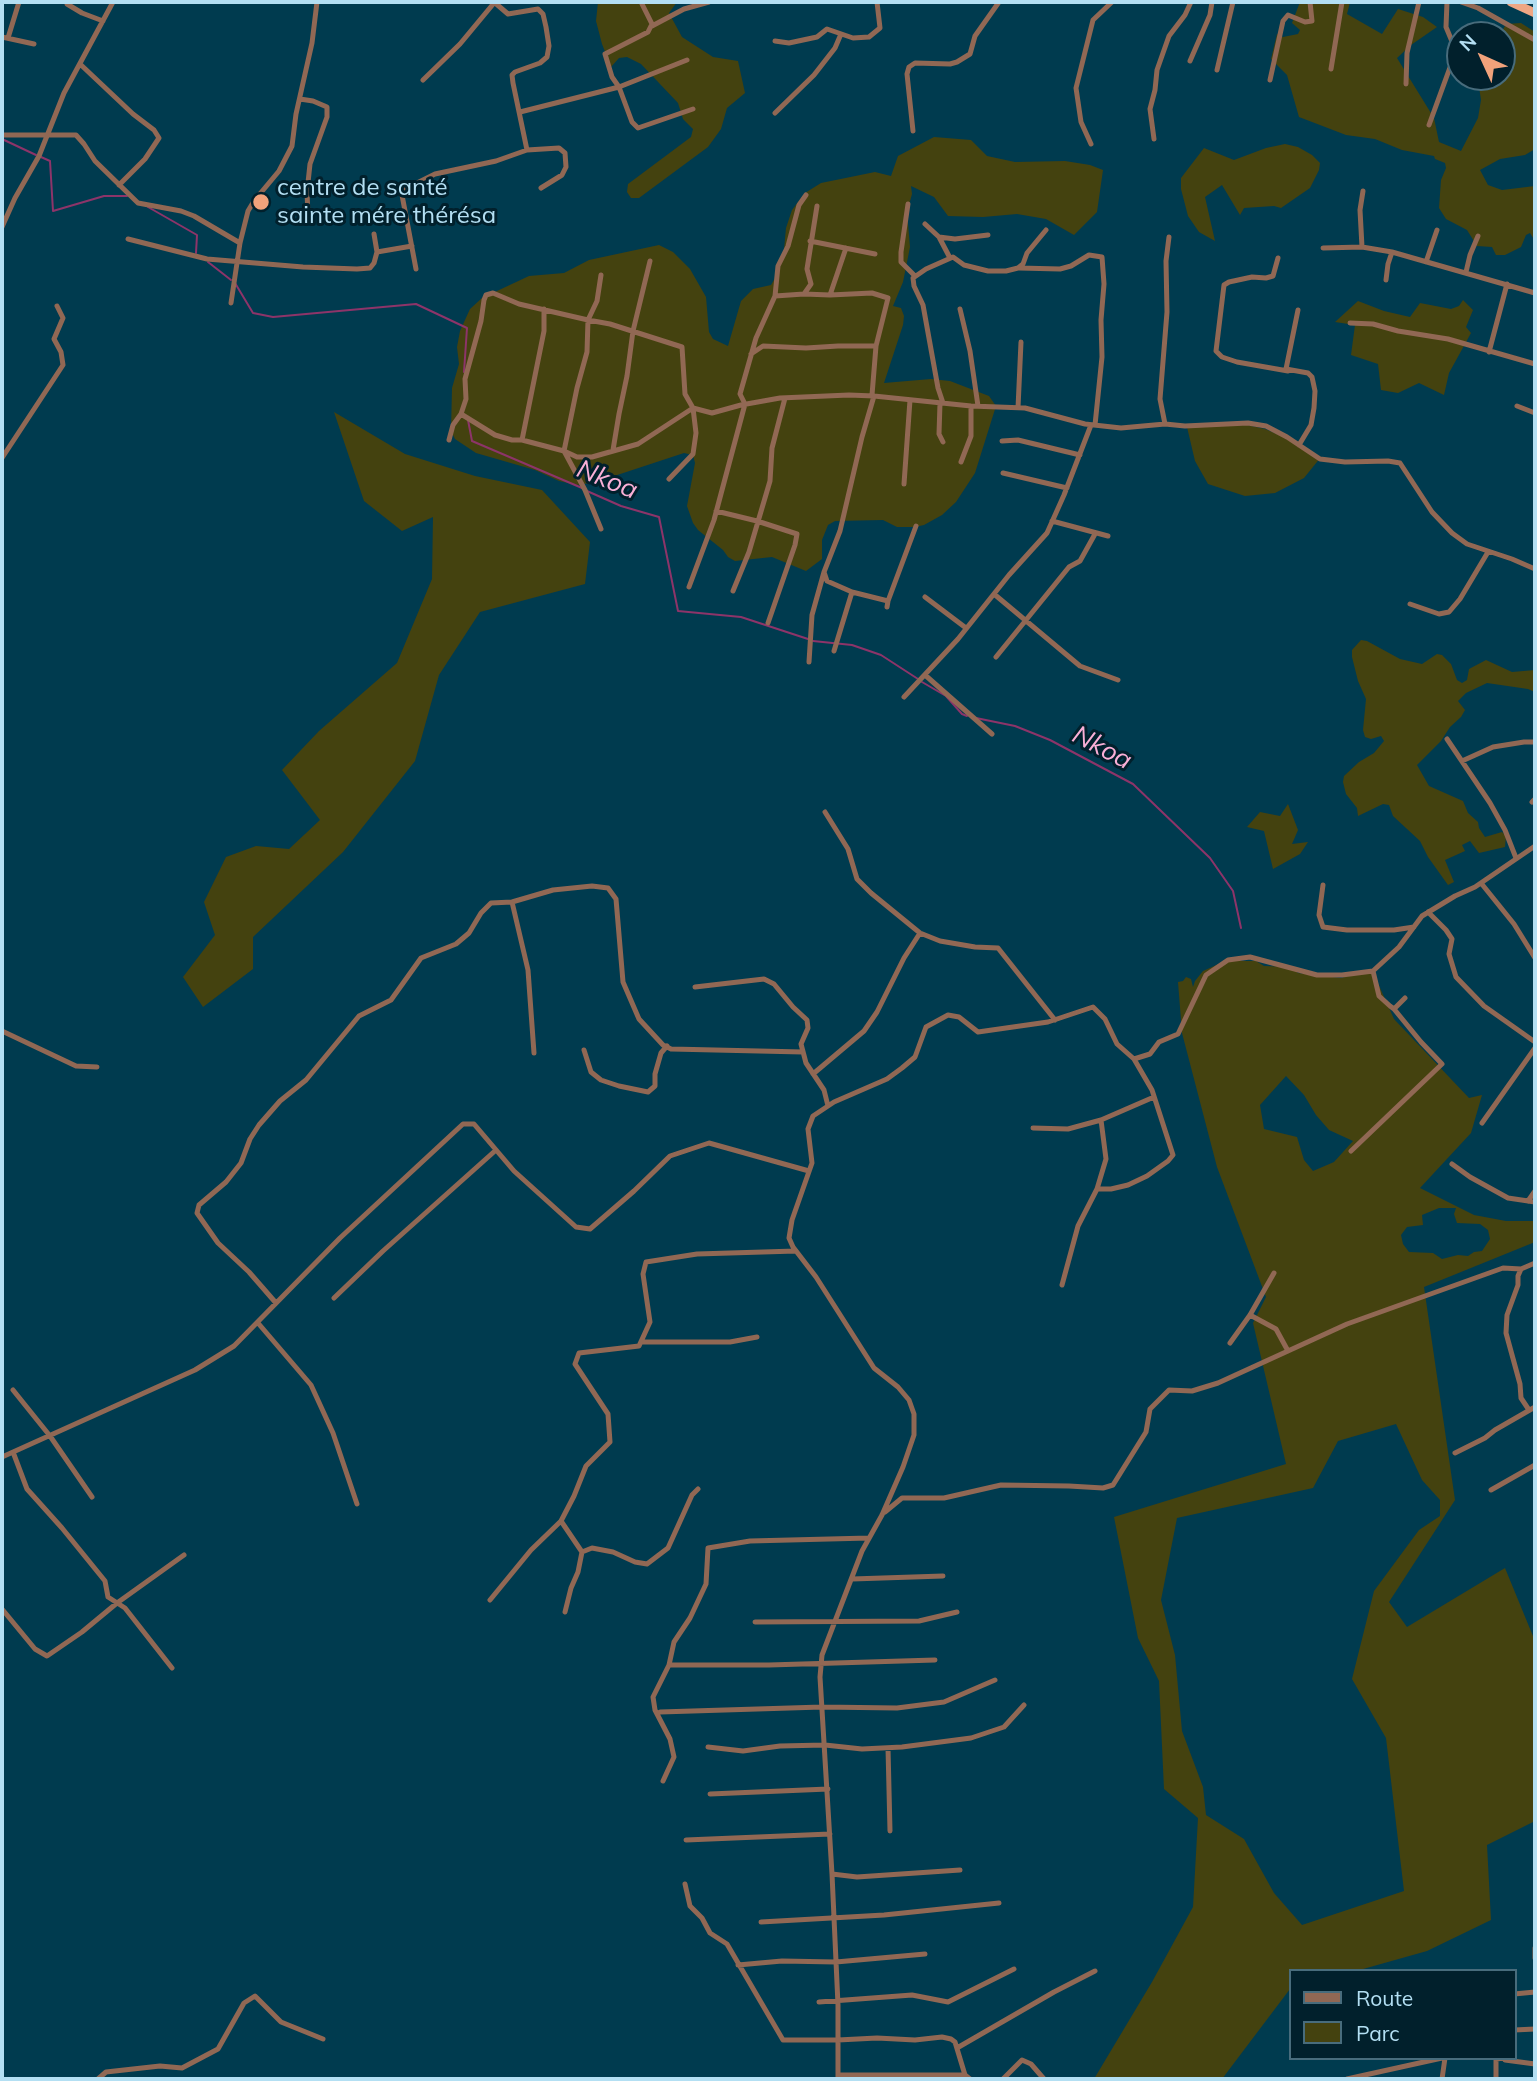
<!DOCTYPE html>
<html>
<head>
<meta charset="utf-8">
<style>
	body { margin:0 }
	#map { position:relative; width:1537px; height:2081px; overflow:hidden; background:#003b4f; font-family:Mulish,sans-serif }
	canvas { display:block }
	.frame { position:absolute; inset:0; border:4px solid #b3dff3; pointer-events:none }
	.legend { position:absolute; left:1289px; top:1969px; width:228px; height:91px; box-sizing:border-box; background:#01202c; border:2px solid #486c7c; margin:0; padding:9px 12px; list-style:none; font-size:21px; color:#b3dff3 }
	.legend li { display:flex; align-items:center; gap:14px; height:35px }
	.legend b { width:35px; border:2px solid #486c7c }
	.north { position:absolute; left:1446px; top:21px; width:70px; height:70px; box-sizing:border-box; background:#01202c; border:2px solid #486c7c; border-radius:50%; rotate:315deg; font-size:19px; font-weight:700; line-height:28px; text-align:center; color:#b3dff3 }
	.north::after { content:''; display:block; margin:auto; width:24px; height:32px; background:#f1a27b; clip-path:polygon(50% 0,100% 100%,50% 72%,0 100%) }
</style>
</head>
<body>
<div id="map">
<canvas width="1537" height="2081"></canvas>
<div class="frame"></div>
<ul class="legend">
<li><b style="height:9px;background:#916854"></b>Route</li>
<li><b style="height:19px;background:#44420f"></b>Parc</li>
</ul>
<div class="north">N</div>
</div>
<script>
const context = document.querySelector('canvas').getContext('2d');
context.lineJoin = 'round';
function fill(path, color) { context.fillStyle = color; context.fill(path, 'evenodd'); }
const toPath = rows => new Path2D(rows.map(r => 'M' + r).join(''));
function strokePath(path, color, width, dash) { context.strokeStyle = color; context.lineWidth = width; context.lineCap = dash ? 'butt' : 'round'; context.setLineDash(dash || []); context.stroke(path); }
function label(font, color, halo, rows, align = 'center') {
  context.font = font + ' Mulish,sans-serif'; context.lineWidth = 6; context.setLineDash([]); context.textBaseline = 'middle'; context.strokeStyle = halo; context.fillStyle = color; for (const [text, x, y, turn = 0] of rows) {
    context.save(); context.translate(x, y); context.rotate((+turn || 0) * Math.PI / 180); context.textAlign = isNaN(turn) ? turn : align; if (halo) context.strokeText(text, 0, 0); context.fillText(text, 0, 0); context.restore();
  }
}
fill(toPath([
	[598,2,677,2,669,13,682,37,713,57,738,61,745,93,727,108,721,129,708,147,639,198,631,198,627,192,628,184,691,137,693,129,683,119,678,103,641,64,627,57,619,58,611,67,602,44,596,21],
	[1300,2,1350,2,1347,14,1382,34,1398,9,1423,17,1437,27,1411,45,1397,58,1434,118,1439,142,1461,151,1478,118,1481,100,1478,80,1480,77,1502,77,1502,35,1500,35,1506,24,1521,23,1535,32,1535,149,1525,155,1500,159,1480,170,1488,185,1502,190,1535,186,1535,241,1530,233,1526,235,1521,247,1505,255,1496,255,1492,247,1477,246,1467,230,1446,219,1439,208,1441,180,1446,168,1445,163,1435,159,1434,156,1402,150,1375,139,1346,135,1299,117,1287,75,1271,59,1277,34,1283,37,1298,34,1300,30,1292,23],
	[934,137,971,140,987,156,1015,162,1065,161,1090,165,1103,170,1097,212,1074,235,1046,219,1017,214,983,217,948,216,934,197,911,186,912,194,907,212,910,247,903,282,893,306,901,308,904,316,903,325,884,383,931,379,950,381,989,396,996,406,975,473,956,502,942,515,924,525,915,527,897,527,883,520,835,521,828,525,822,540,822,559,806,571,772,557,735,561,728,557,723,550,698,530,693,523,687,506,695,463,693,455,684,453,596,482,577,485,559,481,535,470,476,453,455,439,451,431,452,388,459,364,457,347,460,331,470,309,482,298,529,276,564,273,589,260,659,245,673,252,690,269,706,297,709,332,713,339,728,346,741,301,753,289,771,285,775,278,783,260,786,228,792,210,805,193,821,183,875,172,891,176,898,156],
	[1285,144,1298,147,1312,155,1320,163,1319,170,1310,188,1281,208,1274,206,1244,208,1240,215,1222,185,1205,197,1215,241,1199,232,1188,216,1181,189,1181,178,1204,148,1234,160,1266,148],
	[1463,300,1473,310,1466,327,1471,333,1449,373,1444,395,1419,383,1398,393,1381,390,1378,364,1351,355,1355,325,1335,322,1358,301,1384,311,1410,317,1420,303,1451,309,1459,306],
	[334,412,405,454,475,476,542,490,590,542,585,584,480,612,439,675,415,761,343,852,253,937,253,969,203,1007,183,977,215,935,204,902,226,857,256,846,289,849,320,820,282,770,319,731,397,663,432,579,433,517,402,531,364,501],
	[1247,425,1265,429,1286,438,1321,457,1304,478,1275,493,1245,496,1208,484,1195,461,1187,427],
	[1361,640,1367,641,1400,659,1422,664,1437,654,1442,655,1451,664,1457,680,1462,683,1467,680,1469,669,1486,660,1512,672,1535,670,1535,692,1528,689,1487,683,1466,693,1458,701,1465,710,1461,717,1450,727,1441,741,1417,765,1429,786,1463,801,1468,813,1478,822,1479,828,1485,837,1502,832,1506,836,1505,847,1479,853,1470,841,1462,845,1465,851,1445,860,1454,882,1448,885,1428,857,1420,841,1393,816,1389,805,1383,804,1358,816,1357,808,1346,794,1343,782,1344,776,1359,762,1374,753,1384,741,1381,736,1371,739,1365,737,1363,730,1366,699,1358,681,1352,657,1352,650],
	[1288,804,1298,830,1292,844,1308,842,1300,854,1273,869,1264,831,1247,827,1260,812,1280,816],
	[1232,958,1242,961,1256,961,1264,966,1292,967,1298,973,1341,978,1372,970,1394,1019,1469,1098,1482,1095,1471,1133,1420,1188,1474,1215,1506,1221,1535,1221,1535,1242,1424,1287,1455,1500,1389,1602,1407,1627,1505,1568,1535,1641,1535,1821,1487,1845,1491,1920,1427,1951,1356,1971,1290,1971,1290,1989,1222,2079,1094,2079,1152,1982,1193,1907,1198,1818,1164,1789,1159,1681,1138,1638,1114,1517,1286,1464,1253,1323,1266,1297,1217,1167,1182,1033,1178,982,1183,981,1186,977,1191,979,1193,987,1195,981,1203,971],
	[1286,1076,1304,1095,1316,1115,1329,1130,1353,1141,1334,1162,1313,1171,1304,1160,1297,1137,1264,1129,1260,1105],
	[1439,1208,1456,1208,1454,1214,1457,1223,1480,1224,1488,1230,1490,1239,1482,1251,1474,1252,1468,1256,1458,1255,1442,1259,1433,1253,1409,1252,1403,1244,1401,1235,1407,1227,1423,1225,1422,1215],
	[1396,1424,1422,1480,1440,1500,1440,1516,1419,1530,1374,1591,1352,1679,1386,1738,1404,1891,1302,1925,1274,1893,1244,1839,1206,1815,1203,1787,1182,1731,1175,1655,1161,1600,1177,1518,1313,1488,1338,1441]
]), '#44420f');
strokePath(toPath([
	[2,139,36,155],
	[41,157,50,161,53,211,104,196,127,196],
	[148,207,197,235,196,253],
	[208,262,231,280],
	[235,283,253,313,273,317,416,304,467,328,464,372],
	[468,420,472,441,582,488],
	[587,491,621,506,659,517,678,611,741,617,808,639],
	[813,641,852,645,881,655,918,679],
	[922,682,946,696,962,714,967,716],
	[976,718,1015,726,1050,740,1133,784,1210,858,1233,891,1241,928]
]), '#8d3469', 2);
strokePath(toPath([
	[67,2,67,4,82,13,103,21],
	[494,2,508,14,538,9,543,14,546,27,549,46,547,57,540,63,515,72,512,75,513,83,527,150],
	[641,2,652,24,648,32,605,54,612,77,619,87,632,122,638,128,693,109],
	[1461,2,1478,8,1535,40],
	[652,26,684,9,709,2],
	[2,37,34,44],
	[8,38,19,2],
	[775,41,789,43,817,37,827,29,853,38,869,37,880,28,877,2],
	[1190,61,1210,15,1212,2],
	[80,64,133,114,154,130,159,138,145,159,119,185],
	[1331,69,1342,2],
	[1217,70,1233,2],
	[423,80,460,44,494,3],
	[1270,80,1283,21,1288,15,1305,22,1312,21,1310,2],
	[1406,84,1407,53,1419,2],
	[300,99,313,101,327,107,327,117,310,164,307,192,308,215],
	[520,112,619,87,687,60],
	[775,113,814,75,835,48,841,34],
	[1429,125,1456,51,1446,27,1447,2],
	[913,131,907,74,909,67,915,63,950,64,957,62,970,54,975,36,999,2],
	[2,135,76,135,84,144,95,161,138,203,181,211,194,216,240,243],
	[1154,139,1150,109,1155,90,1157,70,1169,36,1185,15,1191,2],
	[1091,144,1081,122,1076,88,1093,20,1112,2],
	[908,204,901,252,901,262,915,276],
	[925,224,939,237,950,258],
	[2,227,15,198,39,156,64,93,113,2],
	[939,237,955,239,988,235],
	[128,239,207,259,303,267,357,269,370,268,374,263,377,252,374,234],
	[810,241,875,254],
	[1362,247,1360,210,1363,191],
	[1323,248,1362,247,1392,252,1535,293],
	[377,252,412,246],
	[1278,258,1273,276,1266,278,1252,277,1229,282,1224,285,1216,351,1222,357,1237,362,1288,371],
	[1426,262,1437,230],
	[1019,268,1060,269,1071,266,1089,255,1102,257,1104,284,1101,320,1102,357,1095,425],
	[416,269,402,195,403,190,435,174,496,161,527,150,559,148,565,153,566,167,562,175,541,188],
	[1466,272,1470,255,1478,236],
	[601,275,597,301,588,320,587,352,577,388,564,451,585,490,601,529],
	[1386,280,1388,264,1392,252],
	[804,294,811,284,807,269,817,206],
	[830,295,846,248],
	[775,296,778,266,788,246,799,205,806,195],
	[231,303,240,243,248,211,254,201,279,171,292,146,296,114,312,43,317,2],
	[960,309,970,351,978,406],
	[1298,310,1286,369,1308,373,1312,377,1315,391,1314,408,1311,425,1299,445],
	[1350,323,1373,324,1398,331,1448,339,1535,364],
	[1489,352,1507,284],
	[751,354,763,346,806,348,838,346,876,346],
	[874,396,862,437,840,531,824,572,827,581,852,592,888,601],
	[940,403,939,434,943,442],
	[943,403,938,388,923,305,914,286,913,278,926,269,953,257,964,265,988,271,1006,271,1018,268,1023,264,1027,253,1046,230],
	[1517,406,1535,413],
	[1018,408,1021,342],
	[461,414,495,435,512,440,522,440,564,451,577,457,592,457,638,444,693,408,712,413,741,405,780,398,849,395,874,396,971,406,1025,408,1085,424,1121,428,1165,424,1185,426,1248,423,1266,426,1287,437,1320,459,1345,462,1388,461,1400,463,1432,512,1452,533,1467,544,1512,559,1535,569],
	[1165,424,1160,399,1167,312,1166,261,1169,237],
	[449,440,453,425,461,414,466,399,465,379,481,321,484,300,486,295,493,293,519,304,588,320,610,324,682,347,685,394,693,408,696,433,693,454,669,479],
	[522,440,544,331,544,309],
	[1002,441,1018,440,1080,455],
	[613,450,619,414,627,376,633,331,650,261],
	[2,458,63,365,61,352,54,339,63,318,57,306],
	[961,462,971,436,971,406],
	[1003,473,1067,488],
	[904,484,910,400],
	[716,511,757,521,797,534,795,545,768,623],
	[1052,521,1108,536],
	[689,587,714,520,745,404,740,394,756,338,775,296,804,294,830,295,872,293,888,298,876,346,872,395],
	[733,591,749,552,770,481,772,448,785,398],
	[994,594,1080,666,1118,680],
	[925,597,966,628],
	[1410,604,1439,614,1449,612,1460,599,1488,552],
	[887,607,888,601,916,526],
	[834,651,852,592],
	[996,657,1069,567,1080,561,1095,534],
	[809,662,812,615,824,572],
	[925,675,992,734],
	[904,697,958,639,1009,575,1047,533,1064,495,1091,425],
	[1447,739,1490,803,1505,830,1516,858],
	[1462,761,1493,747,1524,742,1535,742],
	[1532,802,1535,799],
	[825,812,848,849,857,879,871,893,920,933,940,941,975,947,998,948,1055,1020],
	[1481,883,1514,924,1535,958],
	[1323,885,1319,915,1323,927,1347,930,1394,930,1414,927],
	[512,902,528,970,534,1053],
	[1428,912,1446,930,1452,939,1449,954,1456,977,1484,1006,1535,1042],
	[1373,971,1379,996,1390,1006,1394,1009,1405,998],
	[695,987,764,979,774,984,793,1007,807,1020,808,1028,801,1044,806,1063,824,1090,828,1106],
	[2,1031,76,1066,97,1067],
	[584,1050,591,1072,601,1080,619,1086,648,1092,655,1086,655,1074,661,1053,667,1046],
	[813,1074,864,1031,877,1012,904,958,920,933],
	[1482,1123,1535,1048],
	[1033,1128,1068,1129,1101,1120,1154,1097],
	[1351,1151,1442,1064,1421,1042,1394,1009],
	[1452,1164,1470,1177,1508,1198,1535,1202],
	[1097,1189,1111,1189,1128,1185,1147,1176,1168,1161,1173,1155,1152,1090,1134,1059],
	[1528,1201,1535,1191],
	[1521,1269,1518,1276,1518,1285,1507,1315,1506,1333,1520,1384,1521,1398,1529,1410],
	[1062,1285,1078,1226,1097,1189,1106,1159,1101,1120],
	[334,1298,383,1251,496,1150],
	[276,1303,249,1272,218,1243,197,1213,199,1205,226,1182,241,1163,250,1139,259,1125,280,1101,306,1080,359,1016,391,1000,421,958,456,944,469,933,481,913,491,903,512,902,553,890,592,886,608,888,616,899,623,982,639,1019,663,1045,671,1049,803,1052],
	[1250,1315,1276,1329,1288,1351],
	[258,1323,311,1385,333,1433,357,1504],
	[641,1342,730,1342,757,1337],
	[1230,1343,1250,1315,1274,1273],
	[13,1390,50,1436,92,1497],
	[13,1452,27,1489,62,1528,105,1581,108,1597,125,1608,172,1668],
	[1455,1453,1485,1438,1495,1430,1535,1407],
	[2,1457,195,1370,234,1346,340,1238,463,1124,474,1124,514,1171,576,1227,590,1229,634,1191,670,1156,709,1143,809,1171],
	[1491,1490,1535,1465],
	[885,1512,902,1498,944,1498,1001,1485,1069,1486,1103,1488,1113,1485,1146,1432,1150,1409,1169,1390,1192,1391,1218,1383,1347,1324,1503,1268,1521,1269,1535,1263],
	[561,1521,582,1552],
	[852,1579,943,1576],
	[490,1600,531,1550,561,1521,574,1496,586,1466,610,1442,608,1414,575,1364,579,1353,639,1346,650,1322,643,1274,646,1262,697,1254,796,1251],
	[2,1609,35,1649,47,1656,82,1632,117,1603,184,1555],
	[565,1612,571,1588,578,1572,582,1552,592,1548,613,1552,635,1562,647,1564,668,1548,692,1495,698,1489],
	[755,1622,919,1621,957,1612],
	[669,1665,769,1665,935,1660],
	[660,1712,822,1707,897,1708,944,1702,995,1680],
	[708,1747,743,1751,780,1746,825,1745,862,1749,902,1747,971,1738,1004,1727,1024,1705],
	[888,1748,890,1831],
	[663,1781,674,1757,670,1739,655,1710,653,1697,669,1665,674,1642,690,1618,706,1584,708,1548,750,1541,869,1538],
	[710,1794,828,1789],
	[686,1840,830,1834],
	[832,1874,857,1877,960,1870],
	[685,1884,690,1906,702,1918,710,1933,727,1944,783,2040,838,2040,877,2038,915,2040,942,2037,951,2039,955,2042,965,2075],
	[761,1922,884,1915,999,1903],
	[1535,1948,1535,1958],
	[738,1965,782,1961,836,1962,925,1954],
	[1514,1994,1535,1992],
	[819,2002,912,1995,948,2002,1014,1969],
	[1514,2030,1535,2029],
	[957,2048,1054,1992,1095,1971],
	[1505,2060,1535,2064],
	[838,2075,965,2075,970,2079],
	[98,2079,106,2072,160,2066,182,2068,218,2049,244,2003,255,1996,281,2022,323,2039],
	[838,2079,838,2005,832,1874,820,1677,822,1655,862,1551,882,1515,903,1467,914,1435,914,1414,909,1400,898,1387,874,1368,816,1277,793,1247,789,1238,792,1220,812,1163,808,1129,813,1116,834,1102,887,1079,902,1068,915,1057,926,1027,948,1015,959,1017,978,1032,1048,1022,1093,1007,1105,1019,1117,1044,1134,1059,1150,1054,1159,1042,1178,1034,1206,975,1228,960,1250,957,1317,975,1342,975,1373,971,1399,947,1422,916,1455,896,1475,887,1535,846],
	[1003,2079,1022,2060,1031,2064,1044,2079],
	[1347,2079,1442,2058],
	[1442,2079,1445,2058],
	[1496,2079,1496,2059,1505,2058]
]), '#916854', 5);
strokePath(toPath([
	[1511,2,1535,13]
]), '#efa784', 9);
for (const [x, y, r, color] of [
	[261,202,9,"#f1a27b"]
]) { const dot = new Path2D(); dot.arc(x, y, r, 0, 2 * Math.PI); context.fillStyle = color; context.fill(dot); strokePath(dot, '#01202c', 2.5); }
label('24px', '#b3dff3', '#01202c', [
	["centre de santé",277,188],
	["sainte mére thérésa",277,216]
], 'left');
label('italic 26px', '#fab0d7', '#01202c', [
	["Nkoa",607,480,22],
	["Nkoa",1102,748,28]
]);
</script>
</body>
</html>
